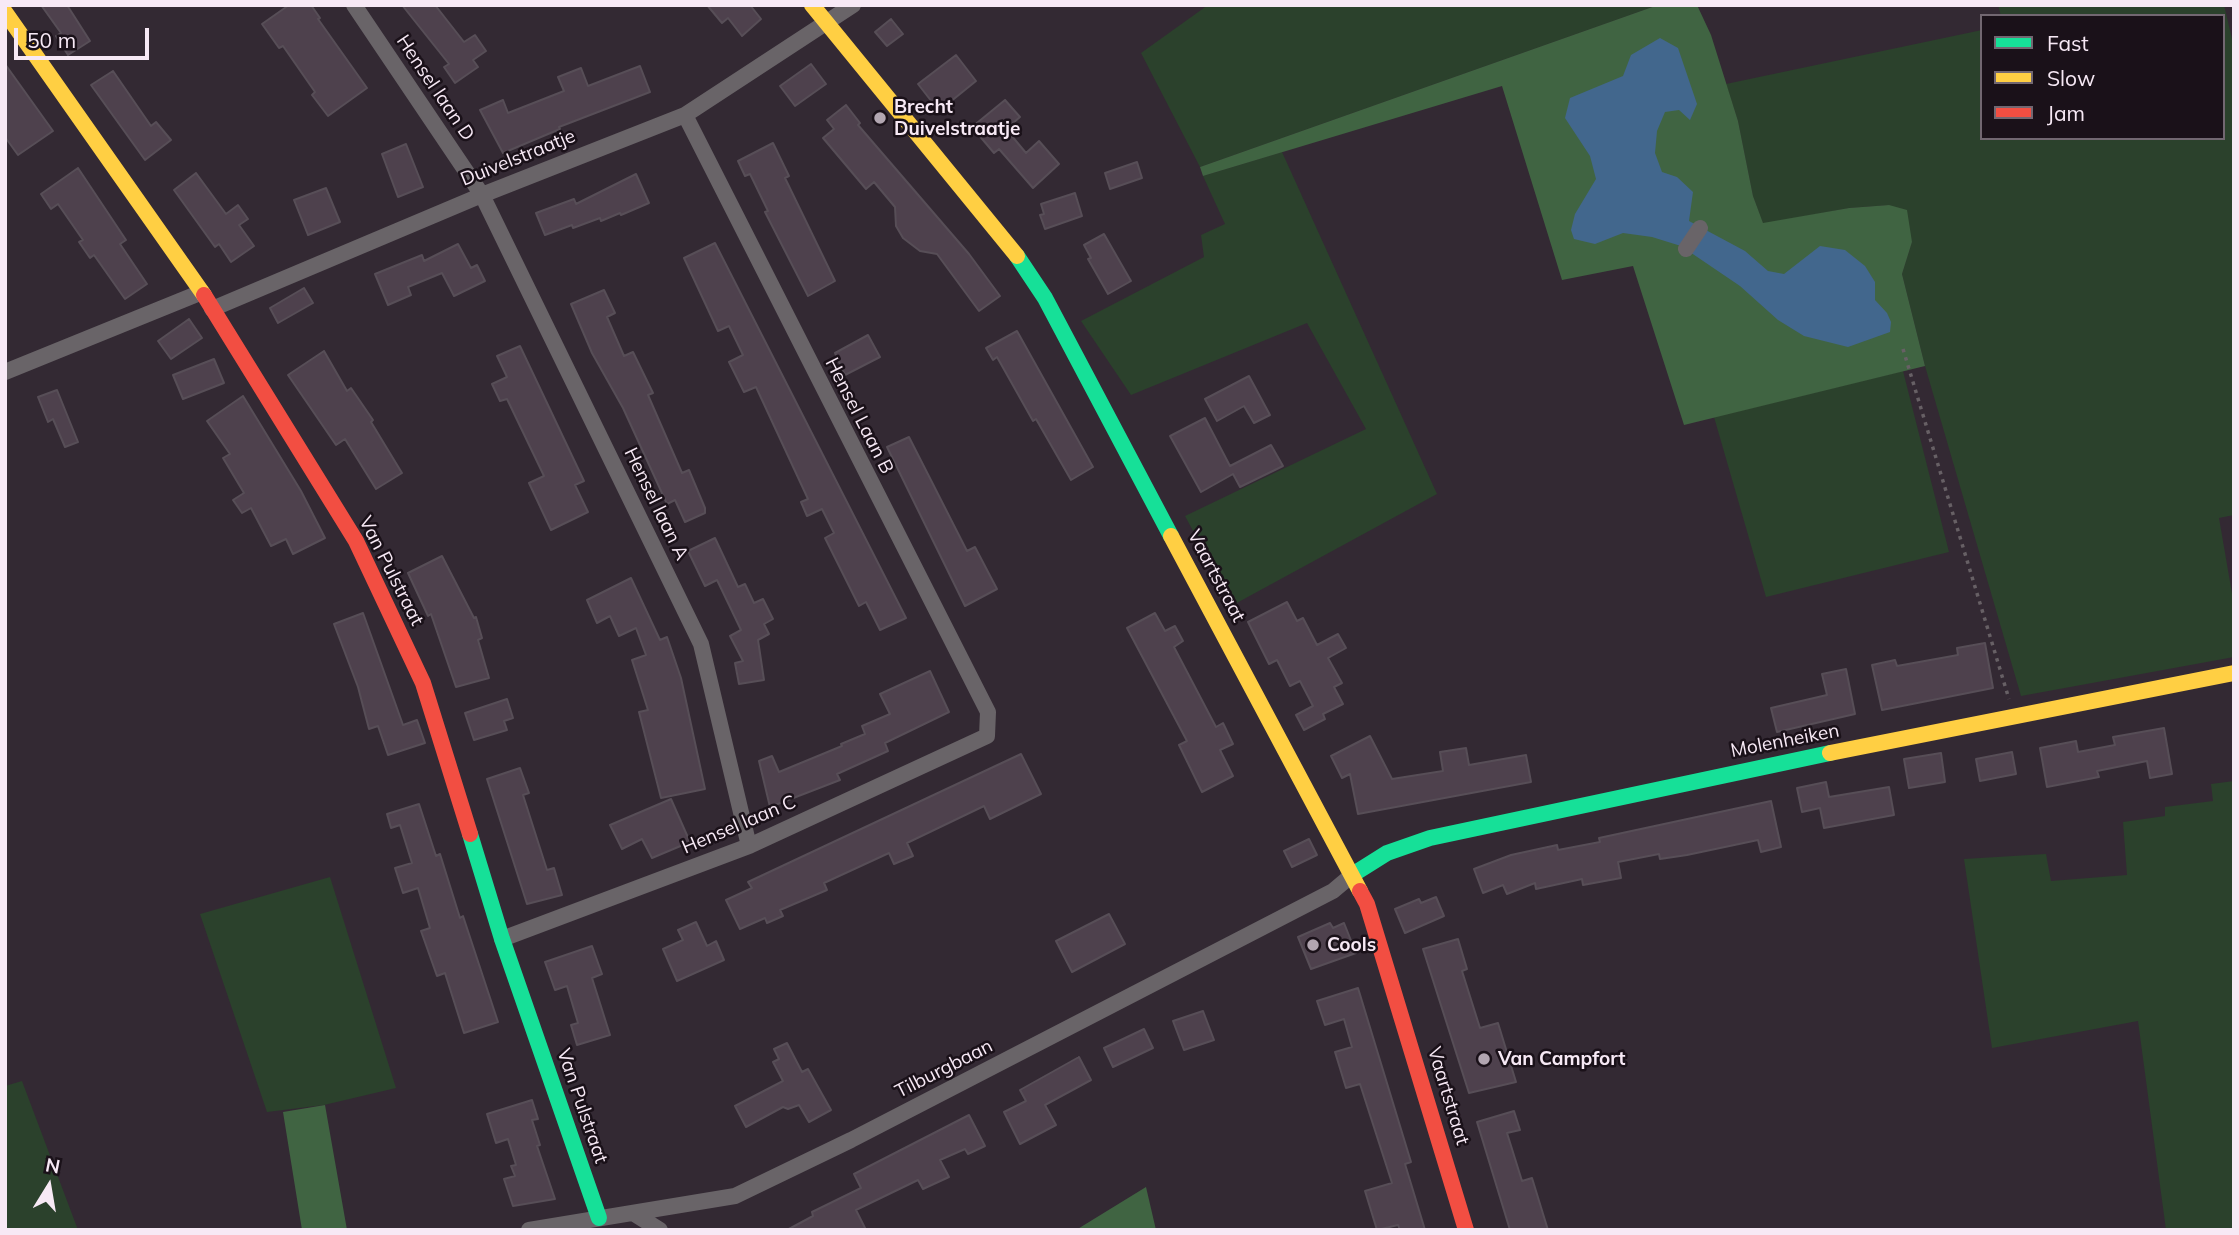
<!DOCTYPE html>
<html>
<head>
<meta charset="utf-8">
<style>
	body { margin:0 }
	#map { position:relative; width:2239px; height:1235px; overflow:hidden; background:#332933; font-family:Mulish,sans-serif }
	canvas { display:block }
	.frame { position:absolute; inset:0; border:7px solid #f7e9f5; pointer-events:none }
	.legend { position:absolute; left:1980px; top:14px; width:245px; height:126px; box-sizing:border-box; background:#1a1119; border:2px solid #726771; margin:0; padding:9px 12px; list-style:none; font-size:21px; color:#f7e9f5 }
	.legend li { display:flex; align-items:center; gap:14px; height:35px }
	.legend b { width:35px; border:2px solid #726771 }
	.north { position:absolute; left:14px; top:1151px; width:70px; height:70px; -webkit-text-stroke:5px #1a1119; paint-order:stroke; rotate:11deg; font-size:19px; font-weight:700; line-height:28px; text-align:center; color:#f7e9f5 }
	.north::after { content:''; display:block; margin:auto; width:24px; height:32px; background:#f7e9f5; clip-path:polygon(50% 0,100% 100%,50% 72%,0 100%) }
	.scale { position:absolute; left:14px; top:28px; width:135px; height:32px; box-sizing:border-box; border:4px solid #f7e9f5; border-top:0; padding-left:9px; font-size:21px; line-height:24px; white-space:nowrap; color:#f7e9f5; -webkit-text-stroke:5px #1a1119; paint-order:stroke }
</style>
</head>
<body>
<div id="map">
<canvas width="2239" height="1235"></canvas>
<div class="frame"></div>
<ul class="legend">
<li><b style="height:9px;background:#16e098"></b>Fast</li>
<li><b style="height:9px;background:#ffcf43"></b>Slow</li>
<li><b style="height:9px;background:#f24e42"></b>Jam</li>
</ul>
<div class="north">N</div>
<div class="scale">50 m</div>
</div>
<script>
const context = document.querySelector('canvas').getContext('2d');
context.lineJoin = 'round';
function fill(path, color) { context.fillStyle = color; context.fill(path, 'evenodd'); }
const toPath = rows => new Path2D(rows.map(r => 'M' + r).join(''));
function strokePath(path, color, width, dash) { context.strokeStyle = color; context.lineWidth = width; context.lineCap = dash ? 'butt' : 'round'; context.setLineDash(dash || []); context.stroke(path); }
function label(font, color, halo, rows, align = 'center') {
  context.font = font + ' Mulish,sans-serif'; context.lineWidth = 5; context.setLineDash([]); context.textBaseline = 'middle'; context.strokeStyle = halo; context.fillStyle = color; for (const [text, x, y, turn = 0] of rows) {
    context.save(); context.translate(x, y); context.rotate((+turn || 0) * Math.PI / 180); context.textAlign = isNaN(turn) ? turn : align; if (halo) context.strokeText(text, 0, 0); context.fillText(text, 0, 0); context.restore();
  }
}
fill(toPath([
	[1208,5,1658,5,1200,167,1141,53],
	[1998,5,2224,5,2234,47,2234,515,2219,518,2234,605,2234,657,2021,696,1925,366,1902,274,1912,242,1889,205,1849,208,1763,224,1753,196,1738,121,1726,84,1982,30,1982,138,2223,138,2223,16,2001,16],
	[1282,152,1437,494,1233,605,1185,516,1366,429,1307,323,1131,395,1081,321,1204,257,1201,235,1225,224,1203,176],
	[1903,371,1949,552,1766,597,1714,417],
	[2234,781,2234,1230,2166,1230,2138,1021,1992,1048,1964,859,2046,854,2051,881,2127,875,2123,822,2165,816,2165,807,2213,801,2211,784],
	[330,877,396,1088,324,1105,267,1112,200,914],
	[22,1081,78,1230,5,1230,5,1086]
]), '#2b412c');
fill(toPath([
	[1658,5,1697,5,1711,35,1738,121,1753,196,1763,223,1849,208,1889,205,1907,210,1912,242,1902,274,1925,366,1684,425,1633,266,1562,280,1502,86,1203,176,1200,167],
	[325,1105,347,1230,302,1230,283,1112],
	[1146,1187,1156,1230,1076,1230]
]), '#406442');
fill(toPath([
	[1660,38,1678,48,1697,104,1690,120,1679,110,1665,112,1657,131,1655,153,1662,172,1677,177,1693,192,1689,221,1745,251,1768,271,1784,274,1820,246,1845,250,1865,266,1875,282,1875,300,1887,313,1891,322,1890,332,1848,347,1804,336,1778,320,1740,286,1681,246,1652,237,1623,233,1595,244,1574,239,1571,230,1575,214,1596,179,1590,156,1565,118,1570,98,1623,76,1631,55]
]), '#42678d');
const building = toPath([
	[41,5,67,5,90,41,68,55,56,36,61,33,41,5],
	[289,5,311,5,320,18,318,19,367,88,328,116,312,95,315,92,283,46,279,48,262,24,289,5],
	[402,5,435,5,464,42,475,35,486,51,473,60,478,67,455,83,444,67,449,64,402,5],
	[707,5,750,5,761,19,742,36,728,18,722,23,707,5],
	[891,19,903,34,887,46,875,32,891,19],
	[956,55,976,81,939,111,918,84,956,55],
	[5,64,53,131,18,155,5,137,5,64],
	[811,64,826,84,795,106,780,86,811,64],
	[640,66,650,92,559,127,560,129,503,153,480,110,503,100,508,113,564,91,558,77,581,68,588,86,640,66],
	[113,71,151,126,156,122,171,140,145,160,91,85,113,71],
	[1005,100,1020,117,1006,129,1026,153,1039,141,1059,164,1033,188,999,149,994,153,972,127,1005,100],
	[846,105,860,123,858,125,969,254,1000,296,979,311,937,254,920,251,903,238,896,226,895,207,874,182,866,189,823,138,834,129,827,120,846,105],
	[773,143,789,176,785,178,835,281,808,296,765,212,768,211,750,174,745,176,738,161,773,143],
	[406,144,423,187,398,197,382,154,406,144],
	[1137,162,1142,178,1110,189,1105,173,1137,162],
	[78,168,126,240,120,244,147,284,125,299,94,255,90,258,79,242,83,240,58,204,51,209,41,194,78,168],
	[196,173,226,214,238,205,248,219,239,225,254,246,231,262,219,244,215,247,174,190,196,173],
	[636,174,649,203,621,215,620,213,601,221,600,218,573,228,572,225,545,235,536,213,574,199,576,204,636,174],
	[326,188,340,222,308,235,294,200,326,188],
	[1075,193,1082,216,1045,229,1040,215,1044,214,1041,204,1075,193],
	[1104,234,1131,281,1108,294,1088,259,1091,258,1084,245,1104,234],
	[715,243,906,618,880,630,866,602,859,606,825,538,834,533,822,509,807,516,801,502,808,499,756,387,744,392,729,362,743,355,729,326,718,331,684,258,715,243],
	[458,244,471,268,477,265,485,281,454,296,442,273,408,287,411,295,388,305,375,274,422,255,424,261,458,244],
	[304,288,313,303,278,323,270,308,304,288],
	[604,290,615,313,607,317,624,356,633,352,653,393,648,395,682,473,689,470,705,508,705,513,685,522,675,500,667,504,623,408,592,353,571,304,604,290],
	[189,319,202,338,171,359,158,341,189,319],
	[1017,331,1093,467,1071,480,1036,419,1033,421,997,357,993,360,986,348,1017,331],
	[868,335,880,357,845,375,835,353,868,335],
	[520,346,584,481,575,485,588,512,551,530,529,483,544,476,507,399,500,401,492,384,507,377,497,356,520,346],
	[324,351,347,391,351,388,373,420,371,422,402,473,376,489,345,439,336,445,288,375,324,351],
	[214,359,224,383,183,399,173,375,214,359],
	[1249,376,1270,415,1254,423,1244,406,1217,421,1205,399,1249,376],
	[57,390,78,442,65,447,53,419,48,422,38,397,57,390],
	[243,396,301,491,325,538,293,554,286,539,271,546,251,508,242,513,233,500,244,493,223,458,230,454,207,421,243,396],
	[1205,418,1230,466,1271,445,1283,466,1240,487,1233,474,1201,492,1170,436,1205,418],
	[909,437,967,551,975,547,997,589,965,606,887,447,909,437],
	[715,538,738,587,745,584,754,603,763,599,773,619,764,624,769,634,758,640,764,680,739,684,735,663,743,661,730,636,741,630,717,580,705,586,688,551,715,538],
	[442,556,474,618,476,617,482,638,478,640,489,678,456,687,431,614,428,616,408,573,442,556],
	[631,578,660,640,667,637,681,678,705,789,661,798,639,712,648,710,632,660,646,655,636,628,619,636,610,616,597,623,587,600,631,578],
	[1287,602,1297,621,1303,618,1317,645,1338,634,1346,648,1328,658,1342,683,1334,687,1343,704,1323,714,1325,719,1304,730,1296,715,1313,706,1300,681,1290,686,1277,660,1269,664,1248,622,1287,602],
	[363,613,403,725,417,720,425,743,388,755,378,726,369,729,358,687,334,624,363,613],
	[1155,613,1165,631,1175,626,1183,641,1174,647,1216,727,1223,723,1233,744,1220,750,1233,776,1202,792,1179,745,1187,741,1127,628,1155,613],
	[1985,643,1993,688,1882,710,1872,665,1895,660,1897,666,1958,655,1957,648,1985,643],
	[1846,669,1855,714,1777,732,1771,708,1827,695,1822,674,1846,669],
	[930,671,949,712,885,743,888,751,837,774,840,780,770,807,759,761,772,756,779,772,842,746,841,744,865,734,862,726,890,714,880,694,930,671],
	[507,699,513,718,504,721,507,730,474,740,465,713,507,699],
	[2164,728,2172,774,2150,778,2147,761,2097,771,2099,777,2047,787,2040,748,2076,741,2078,752,2115,745,2113,737,2164,728],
	[1370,736,1392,779,1443,771,1440,752,1466,748,1469,765,1526,755,1531,782,1358,814,1350,774,1342,778,1331,756,1370,736],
	[2012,752,2016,774,1980,781,1976,759,2012,752],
	[1941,753,1945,782,1909,788,1904,759,1941,753],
	[1021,754,1041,794,990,819,984,806,907,843,913,856,894,864,889,853,824,883,827,890,780,910,783,916,767,923,765,918,740,929,726,900,752,888,748,882,1021,754],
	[520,768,529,793,523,795,547,870,554,868,562,895,527,904,487,779,520,768],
	[1826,782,1829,797,1889,787,1894,815,1824,828,1820,808,1802,812,1797,788,1826,782],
	[671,799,690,842,652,858,642,839,622,849,610,825,671,799],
	[1771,801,1781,847,1761,852,1758,840,1687,855,1660,859,1659,854,1618,862,1621,878,1583,885,1582,879,1536,889,1535,883,1507,894,1503,885,1483,893,1474,869,1511,855,1557,845,1558,850,1600,842,1599,838,1771,801],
	[419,804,436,856,440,854,460,918,463,916,498,1022,464,1033,445,973,437,976,421,931,430,928,418,888,403,893,395,868,412,863,400,825,391,828,387,814,419,804],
	[1309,839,1317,855,1292,867,1284,851,1309,839],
	[1436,897,1444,916,1405,933,1395,909,1419,899,1421,903,1436,897],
	[1109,914,1125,944,1072,972,1056,941,1109,914],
	[696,922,707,946,716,941,724,960,677,981,663,949,683,940,678,930,696,922],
	[1330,923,1333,928,1344,923,1356,953,1311,969,1298,937,1330,923],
	[1458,939,1467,969,1462,971,1480,1028,1498,1023,1516,1082,1469,1093,1423,949,1458,939],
	[592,946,602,974,592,978,610,1035,577,1045,571,1025,578,1023,567,986,555,990,545,962,592,946],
	[1358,988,1411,1162,1405,1164,1425,1230,1400,1230,1398,1225,1377,1230,1365,1191,1392,1183,1360,1084,1346,1088,1335,1052,1352,1047,1344,1019,1325,1025,1317,1001,1358,988],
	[1203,1011,1214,1040,1184,1050,1173,1021,1203,1011],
	[1144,1029,1153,1048,1113,1067,1104,1048,1144,1029],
	[787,1043,802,1072,808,1069,831,1110,809,1122,799,1105,788,1109,783,1107,746,1127,735,1106,783,1081,773,1062,779,1059,774,1049,787,1043],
	[1079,1057,1091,1080,1045,1105,1056,1125,1020,1144,1004,1112,1026,1101,1020,1090,1079,1057],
	[532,1100,538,1119,532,1120,540,1145,537,1146,555,1199,513,1206,504,1179,515,1176,511,1166,516,1165,508,1139,496,1143,487,1114,532,1100],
	[1514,1111,1520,1130,1507,1133,1522,1181,1532,1178,1548,1230,1510,1230,1477,1122,1514,1111],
	[969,1115,985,1146,968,1154,965,1149,940,1160,949,1177,923,1189,918,1180,856,1210,866,1230,787,1230,813,1216,812,1212,861,1188,854,1174,969,1115]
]);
fill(building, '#4e414d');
strokePath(building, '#574e57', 2);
strokePath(toPath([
	[1903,349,2009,699]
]), '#676065', 3.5, [3.5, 5]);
strokePath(toPath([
	[354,5,482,195,701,644,749,846],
	[1686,249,1700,228],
	[212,309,482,195,685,115,853,5],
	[5,372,202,292],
	[502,939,749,846,987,736,988,712,685,115],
	[633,1213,660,1230],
	[529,1230,735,1196,851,1140,1333,891,1352,875]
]), '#696468', 16);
strokePath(toPath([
	[1017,256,1045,298,1171,536],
	[470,834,502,939,599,1218],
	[1352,875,1387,853,1430,838,1830,753]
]), '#16e098', 16);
strokePath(toPath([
	[812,5,1017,256],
	[5,12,204,295],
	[1171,536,1360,891],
	[1830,753,2234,673]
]), '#ffcf43', 16);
strokePath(toPath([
	[204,295,356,541,423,683,470,834],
	[1360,891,1367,904,1466,1230]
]), '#f24e42', 16);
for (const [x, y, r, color] of [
	[880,118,7,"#b2a6b1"],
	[1313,945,7,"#b2a6b1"],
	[1484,1059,7,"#b2a6b1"]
]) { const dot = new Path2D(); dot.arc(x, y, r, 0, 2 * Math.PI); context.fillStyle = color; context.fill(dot); strokePath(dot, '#1a1119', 2.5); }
label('19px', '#f7e9f5', '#1a1119', [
	["Hensel laan D",435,88,56],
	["Duivelstraatje",518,158,-22],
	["Hensel Laan B",859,416,63],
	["Hensel laan A",656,504,64],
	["Van Pulstraat",391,571,63],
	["Vaartstraat",1216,576,62],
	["Molenheiken",1785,741,-11],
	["Hensel laan C",739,825,-23],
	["Tilburgbaan",944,1069,-27],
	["Vaartstraat",1448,1096,73],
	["Van Pulstraat",582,1106,71]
]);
label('bold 19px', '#f7e9f5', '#1a1119', [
	["Brecht",894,107],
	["Duivelstraatje",894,129],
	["Cools",1327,945],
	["Van Campfort",1498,1059]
], 'left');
</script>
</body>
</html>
